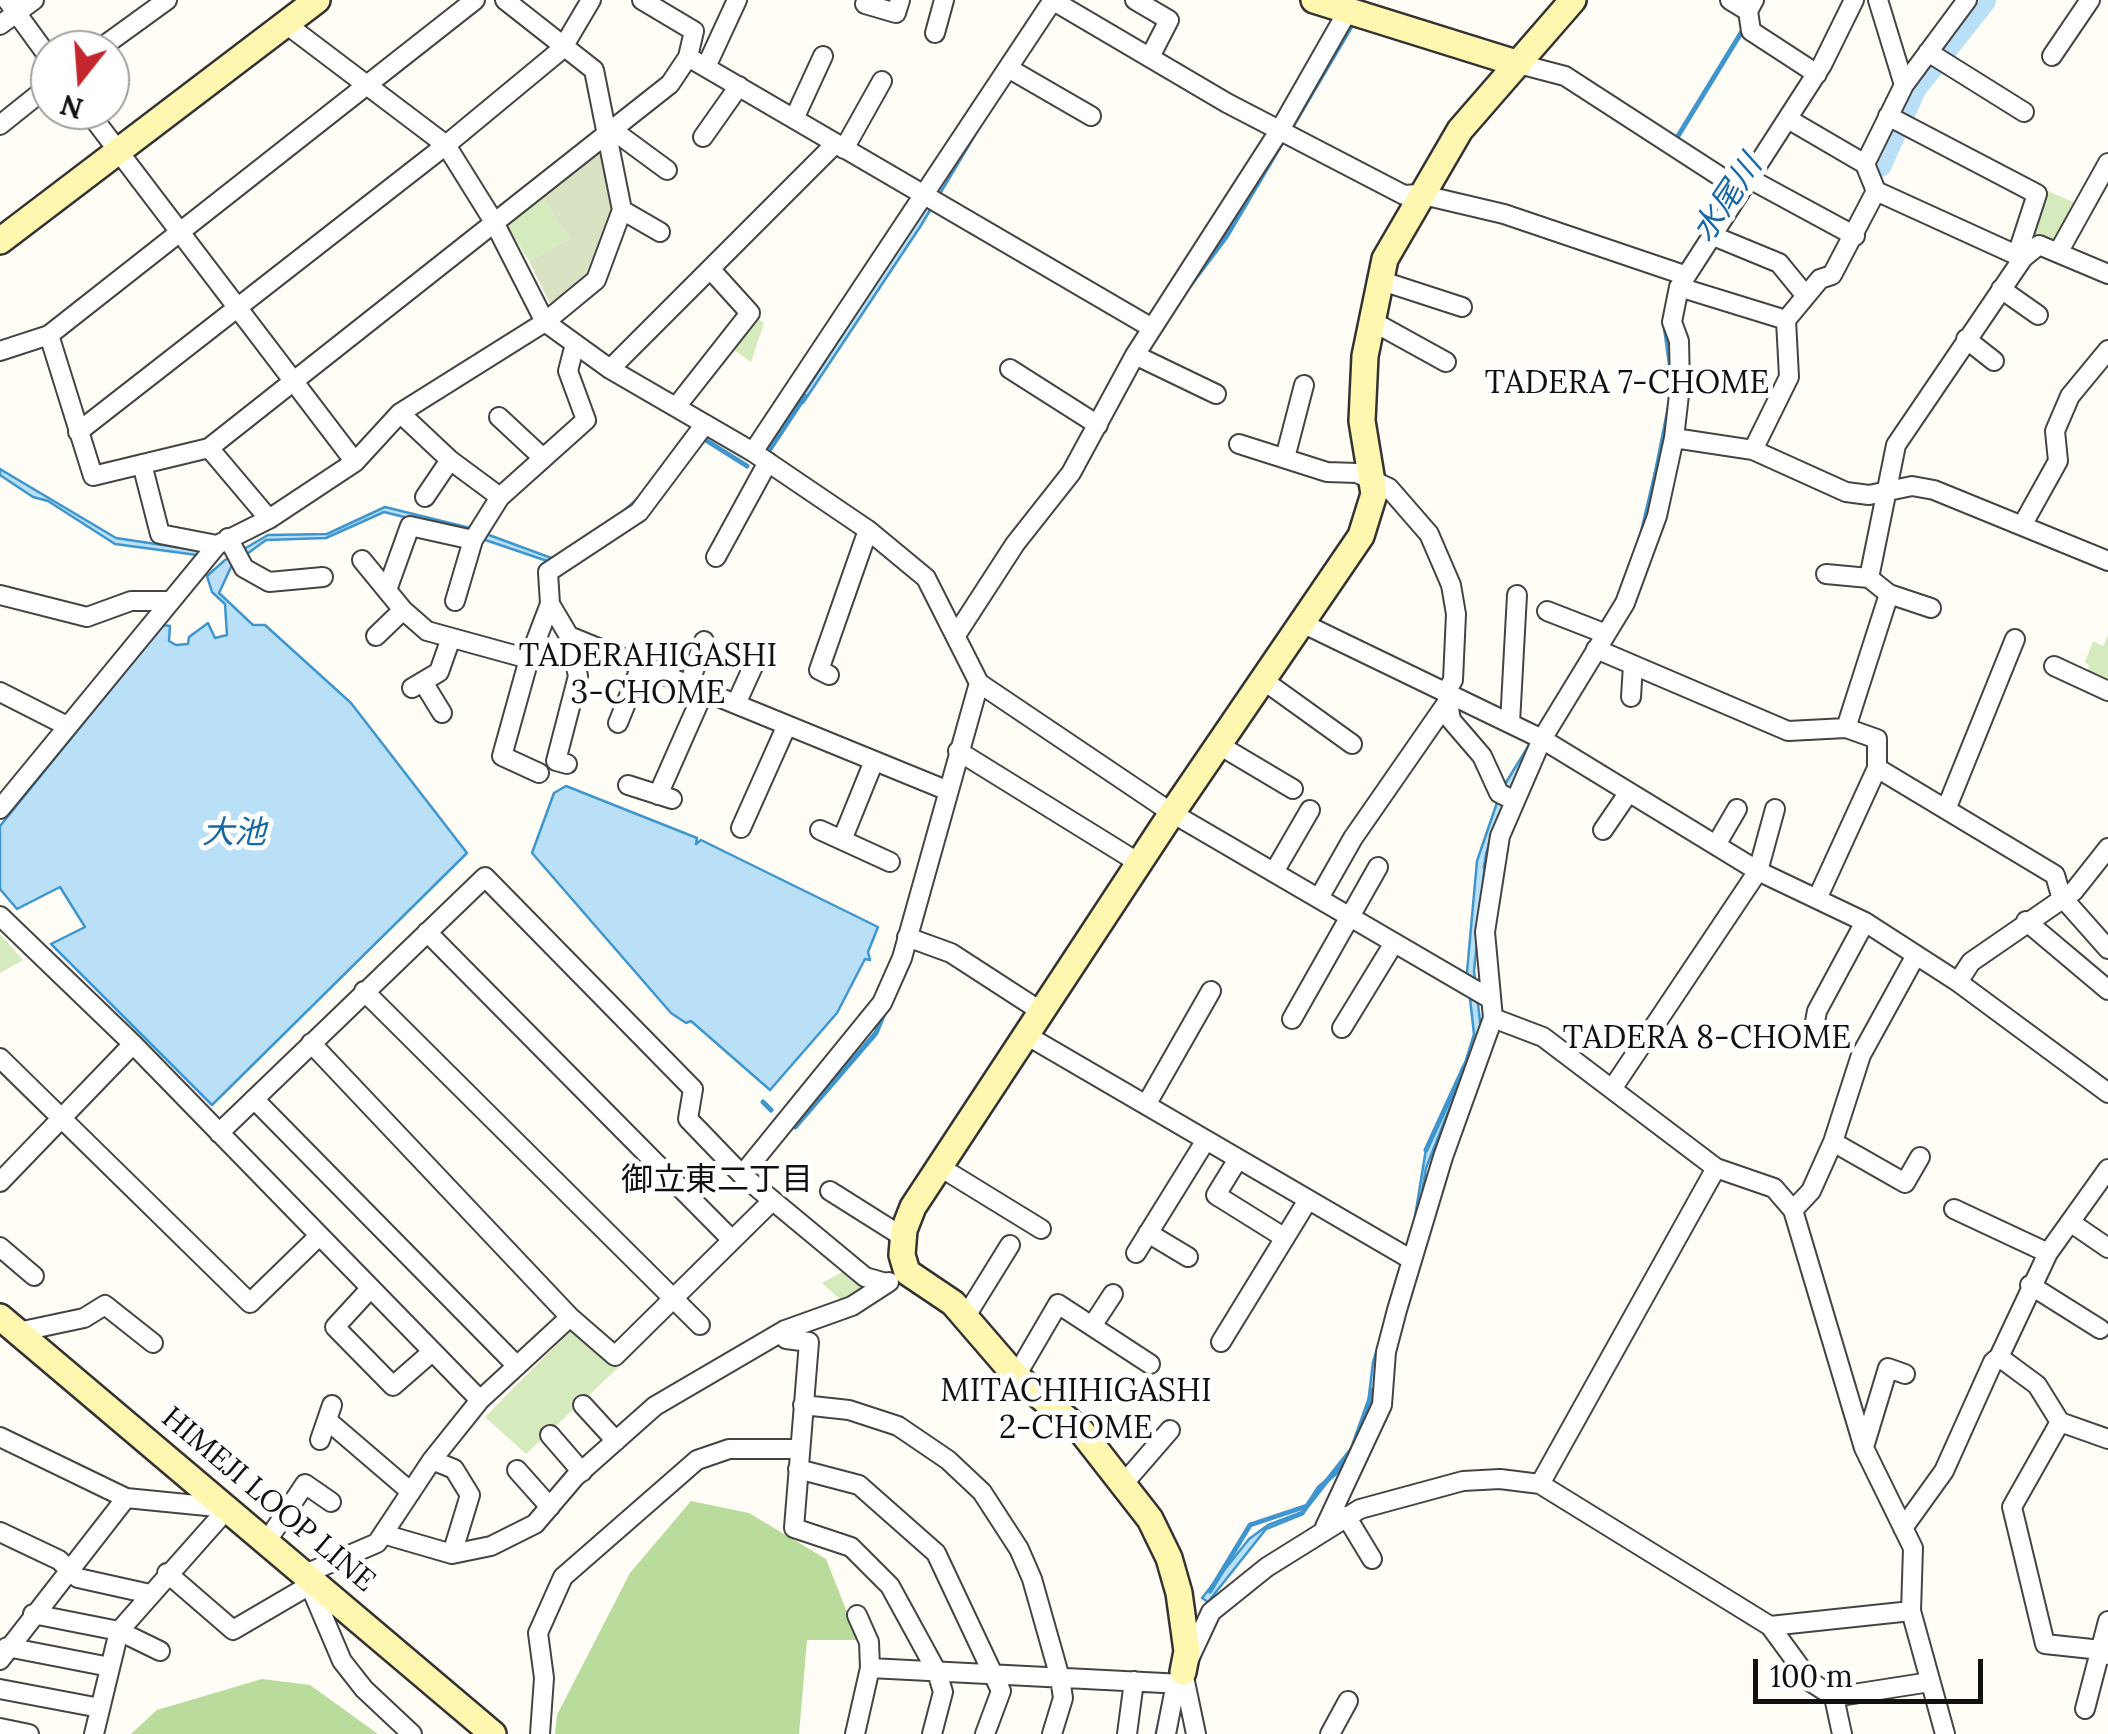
<!DOCTYPE html>
<html>
<head>
<meta charset="utf-8">
<style>
	body { margin:0 }
	#map { position:relative; width:2108px; height:1734px; overflow:hidden; background:#fffdf5; font-family:Lora,serif }
	canvas { display:block }
	.north { position:absolute; left:30px; top:30px; width:100px; height:100px; box-sizing:border-box; background:#fff; border:2px solid #a0a0a0; border-radius:50%; rotate:197deg; font-size:28px; font-weight:700; line-height:40px; text-align:center; color:#111 }
	.north::after { content:''; display:block; margin:auto; width:35px; height:45px; background:#c4262e; clip-path:polygon(50% 0,100% 100%,50% 72%,0 100%) }
	.scale { position:absolute; left:1753px; top:1659px; width:230px; height:45px; box-sizing:border-box; border:5px solid #111; border-top:0; padding-left:12px; font-size:30px; line-height:35px; white-space:nowrap; color:#111; -webkit-text-stroke:8px #fff; paint-order:stroke }
</style>
</head>
<body>
<div id="map">
<canvas width="2108" height="1734"></canvas>
<div class="north">N</div>
<div class="scale">100 m</div>
</div>
<script>
const context = document.querySelector('canvas').getContext('2d');
context.lineJoin = 'round';
function fill(path, color) { context.fillStyle = color; context.fill(path, 'evenodd'); }
const toPath = rows => new Path2D(rows.map(r => 'M' + r).join(''));
function strokePath(path, color, width, dash) { context.strokeStyle = color; context.lineWidth = width; context.lineCap = dash ? 'butt' : 'round'; context.setLineDash(dash || []); context.stroke(path); }
function label(font, color, halo, rows, align = 'center') {
  context.font = font + ' Lora,"Noto Sans JP",serif'; context.lineWidth = 10; context.setLineDash([]); context.textBaseline = 'middle'; context.strokeStyle = halo; context.fillStyle = color; for (const [text, x, y, turn = 0] of rows) {
    context.save(); context.translate(x, y); context.rotate((+turn || 0) * Math.PI / 180); context.textAlign = isNaN(turn) ? turn : align; if (halo) context.strokeText(text, 0, 0); context.fillText(text, 0, 0); context.restore();
  }
}
fill(toPath([
	[2043,189,2078,204,2057,242,2026,244],
	[540,195,569,239,529,261,504,221],
	[756,318,764,323,751,362,731,348],
	[2108,635,2108,687,2085,676,2090,666,2085,662,2093,641,2103,646],
	[0,934,23,960,0,973],
	[844,1271,868,1291,843,1302,822,1283],
	[570,1331,582,1332,619,1367,526,1454,485,1417]
]), '#d5ebbd');
fill(toPath([
	[691,1501,749,1513,826,1559,858,1640,807,1640,799,1734,555,1734,557,1715,630,1573],
	[262,1679,310,1685,378,1734,131,1734,157,1710]
]), '#b9dc9c');
fill(toPath([
	[596,154,602,156,615,214,598,263,553,310,529,261,569,239,540,195]
]), '#d9e3c4');
const water = toPath([
	[1014,70,920,227,803,403,800,400,1014,70],
	[1783,116,1785,118,1677,279,1668,316,1674,354,1673,398,1640,557,1621,603,1522,762,1486,854,1474,971,1481,1029,1426,1168,1415,1235,1378,1365,1376,1397,1368,1430,1349,1463,1321,1487,1303,1514,1266,1529,1208,1602,1202,1598,1249,1539,1268,1525,1302,1512,1318,1487,1348,1461,1365,1429,1373,1362,1412,1235,1426,1149,1460,1079,1474,1034,1467,972,1477,861,1502,788,1485,755,1454,719,1448,706,1453,703,1458,719,1484,748,1505,784,1622,594,1638,557,1670,397,1671,354,1664,329,1673,278,1783,116],
	[687,432,691,435,641,504,591,544,556,564,453,529,384,512,326,538,266,540,232,565,219,593,253,625,265,625,351,703,467,853,212,1105,51,944,85,927,60,887,17,909,0,889,0,826,163,625,170,626,169,641,176,645,188,644,189,637,208,623,215,638,227,635,225,604,212,592,207,576,225,560,268,535,327,534,385,507,470,528,554,559,609,524,638,498,687,432],
	[0,469,116,538,202,551,197,555,115,544,48,501,33,497,0,475,0,469],
	[566,786,697,838,696,844,701,840,878,927,868,952,870,960,865,959,837,1013,770,1090,691,1021,686,1023,671,1013,532,853,554,793,566,786]
]);
fill(water, '#b9e0f7');
strokePath(water, '#3f96cf', 2.5);
strokePath(toPath([
	[1293,125,1353,23],
	[1678,136,1744,28],
	[1190,285,1226,237,1284,139],
	[1665,326,1671,370],
	[704,439,747,466],
	[768,452,805,396],
	[1640,541,1657,469],
	[1485,867,1490,844],
	[763,1102,771,1110],
	[795,1127,876,1033,885,1011],
	[1426,1150,1465,1065],
	[1210,1591,1250,1525,1307,1506,1352,1449,1373,1390],
	[1157,1734,1166,1693]
]), '#3f96cf', 5);
strokePath(toPath([
	[1878,164,1913,87,1982,0]
]), '#b9e0f7', 28);
const street = toPath([
	[7,0,50,59],
	[1052,0,1227,103,1404,195,1419,194,1504,214,1684,275],
	[1135,0,1169,20,1150,57],
	[1730,0,1748,11],
	[1754,0,1748,11,1751,31,1817,74],
	[1878,0,1904,85],
	[865,4,896,13,900,0],
	[286,24,446,145,494,222,545,322,610,369,753,452,868,530,926,578,979,683,1172,813,1489,998],
	[0,25,34,0],
	[935,33,944,0],
	[98,50,167,0],
	[1928,52,2024,112],
	[2052,56,2090,0],
	[688,57,1152,328],
	[1519,64,1565,76,1741,190],
	[706,67,737,0],
	[1008,68,1091,116],
	[87,110,355,462],
	[794,119,823,56],
	[0,125,50,85],
	[614,131,667,170],
	[703,137,739,86],
	[844,149,882,81],
	[1865,164,1904,85,1967,0],
	[1748,178,1855,236],
	[1876,191,2023,258,2020,246,2037,194,1888,116],
	[622,210,660,232],
	[1711,235,1779,263,1806,296],
	[2059,251,2108,163],
	[1379,280,1462,307],
	[1679,287,1786,320],
	[2001,289,2038,315],
	[1370,320,1446,362],
	[49,335,93,476,209,448,670,84,688,57,694,31,642,0],
	[1966,339,1994,361],
	[0,351,49,335,475,0],
	[1135,355,1216,394],
	[610,369,835,144],
	[1010,369,1098,425],
	[676,407,750,313,712,271],
	[400,413,450,460,500,497],
	[499,417,543,458],
	[705,424,639,512,548,572,550,604,569,636,946,790],
	[78,432,446,145,562,49,591,0],
	[1674,438,1753,450,1846,492,1869,495,1912,486,1934,490,2108,561],
	[1239,444,1327,472,1357,473,1389,488,1429,534,1451,585,1456,614,1453,680,1446,692,1451,720,1482,756,1499,793,1515,801],
	[209,448,269,519],
	[1753,450,1789,377,1786,320,1820,279,1832,275,1876,191,1865,164,1788,119],
	[753,452,1053,0],
	[1285,458,1304,385],
	[142,464,160,534,217,545],
	[425,497,450,460],
	[2023,524,2058,461,2055,431,2070,396,2108,350],
	[228,538,244,568,269,582,323,577],
	[716,557,768,462],
	[362,560,403,610,427,631,529,659],
	[1826,574,1869,578],
	[387,590,410,526,473,540],
	[0,595,87,617,131,601,171,601],
	[455,601,473,540,500,497,586,420,568,371,575,344],
	[1931,608,1889,594,1869,578,1896,445,2023,258,2039,245,2108,274],
	[1547,611,1606,634],
	[1302,623,1542,739,1758,871,1865,922,1958,982,2108,1093],
	[956,635,1015,544,1071,473,1135,355,1281,128,1346,14],
	[376,636,403,610],
	[1596,649,1788,731,1846,728,1877,739,1877,768,2055,875,2061,896,2108,949],
	[2054,666,2108,691],
	[829,675,819,670,868,530],
	[1263,680,1352,744],
	[423,682,442,713],
	[689,685,704,641],
	[412,688,439,672,451,638],
	[0,692,67,726],
	[1631,697,1633,665],
	[736,704,760,651],
	[618,723,641,666],
	[1510,723,1517,595],
	[1846,728,1889,594],
	[1219,745,1293,789],
	[958,751,1139,863],
	[567,764,556,761,578,676,569,636],
	[539,773,502,756,529,659,550,604],
	[628,785,672,799],
	[658,795,704,691],
	[1947,807,2015,639],
	[0,809,217,545,269,519,355,462,400,413,545,322,596,280,622,210,594,70,505,0],
	[741,828,787,725],
	[820,830,890,862],
	[1603,830,1629,792],
	[842,840,874,761],
	[1716,845,1737,809],
	[1274,872,1310,810],
	[1319,898,1353,838,1446,704],
	[1817,899,1877,768],
	[0,916,133,1044,480,1400],
	[2026,921,2108,990],
	[427,932,732,1240],
	[907,937,951,953,1042,1012],
	[1958,982,1971,962,2074,891,2108,848],
	[364,991,700,1325],
	[1493,1018,1543,1037,1716,1168,1774,1188,1793,1210,1864,1448,1913,1548,1911,1611,1945,1734],
	[1292,1019,1378,867],
	[1342,1028,1394,943],
	[1026,1035,1412,1260],
	[1812,1038,1817,1011,1865,922],
	[311,1043,570,1317],
	[0,1058,250,1303,319,1236],
	[1612,1089,1758,871,1775,809],
	[254,1099,517,1366],
	[1146,1105,1211,991],
	[219,1133,485,877,693,1089,688,1119,742,1175,865,1277,886,1283],
	[1833,1142,1905,1183,1920,1157],
	[1238,1159,1216,1195,1285,1238],
	[940,1167,1041,1229],
	[742,1175,882,1003,902,958,979,683],
	[0,1182,133,1044],
	[830,1191,903,1237],
	[1954,1209,2048,1253],
	[1793,1210,1811,1191,1833,1142,1861,1055,1916,955],
	[2070,1222,2108,1248],
	[1148,1233,1188,1257],
	[0,1247,34,1276],
	[1136,1253,1206,1140],
	[2030,1285,2100,1329],
	[369,1290,335,1327,393,1386,432,1352],
	[966,1316,1010,1245],
	[1092,1326,1113,1294],
	[785,1330,786,1339,809,1342,794,1528,851,1547,890,1586,937,1672,943,1692,932,1734],
	[18,1332,84,1318,105,1305,153,1343],
	[1221,1342,1308,1200],
	[1999,1357,2037,1385,2060,1422,2108,1439],
	[1016,1376,1058,1304,1150,1364],
	[583,1405,616,1441],
	[803,1405,849,1410,898,1426,948,1460,982,1492,1019,1549,1032,1579,1060,1678,1063,1698,1052,1734],
	[327,1420,411,1492],
	[2060,1422,2012,1507,2045,1644,2101,1650,2108,1655],
	[550,1435,582,1472],
	[0,1437,126,1498],
	[320,1440,332,1405],
	[1864,1447,1888,1368,1905,1374],
	[432,1460,454,1469,470,1495,452,1554],
	[798,1469,859,1485,936,1553,1001,1691,985,1734],
	[517,1470,550,1507],
	[1125,1482,1170,1430],
	[1540,1484,1716,1168],
	[1346,1516,1372,1559],
	[1325,1527,1382,1405,1386,1352,1397,1310,1443,1157,1493,1018,1485,932,1500,836,1542,739,1625,603,1657,516,1674,438,1680,386,1679,341,1672,322,1679,287,1822,65,1854,0],
	[1903,1528,1944,1471,1993,1362,1999,1357,2048,1253,2108,1169],
	[0,1532,59,1560,78,1578,150,1594],
	[383,1534,452,1554,491,1546,535,1524,575,1477,655,1406,785,1330,852,1306,889,1282],
	[267,1541,305,1484,331,1502],
	[167,1573,233,1630,310,1585],
	[33,1614,119,1631,160,1651],
	[1770,1626,1811,1682,1834,1697,1842,1734],
	[7,1647,110,1667],
	[0,1660,126,1498,227,1508],
	[870,1668,1183,1684],
	[0,1689,100,1708],
	[1834,1697,1930,1682],
	[2085,1709,2108,1621],
	[0,1728,29,1734],
	[94,1734,119,1631,228,1508],
	[412,1734,364,1689,342,1661,305,1574,377,1543,432,1460,480,1400,570,1317,615,1356,770,1203],
	[540,1734,544,1678,538,1633,563,1577,697,1460,729,1449,800,1449],
	[855,1734,870,1668,869,1642,857,1615],
	[1127,1734,1134,1681],
	[1166,1734,1176,1683],
	[1196,1734,1183,1672,1211,1612,1267,1567,1360,1509,1463,1481,1500,1479,1540,1484,1770,1626,1911,1611],
	[1330,1734,1348,1701]
]);
const secondary = toPath([
	[1314,0,1519,64],
	[0,241,317,0],
	[0,1317,493,1734],
	[1183,1672,1187,1651,1179,1593,1169,1558,1150,1519,1082,1432,1016,1376,953,1303,907,1272,902,1255,904,1230,913,1207,1172,813,1361,536,1374,494,1362,421,1365,356,1385,259,1460,130,1573,0]
]);
strokePath(street, '#444', 22);
strokePath(secondary, '#333', 30);
strokePath(street, '#fff', 18);
strokePath(secondary, '#fff6b0', 25);
label('30px', '#111', '#fff', [
	["HIMEJI LOOP LINE",268,1500,40]
]);
label('italic 32px', '#1768a6', '#fff', [
	["水尾川",1728,199,-56],
	["大池",234,834]
]);
label('32px', '#111', '#fff', [
	["TADERA 7-CHOME",1627,384],
	["TADERAHIGASHI",648,657],
	["3-CHOME",648,694],
	["TADERA 8-CHOME",1707,1039],
	["御立東二丁目",717,1181],
	["MITACHIHIGASHI",1076,1392],
	["2-CHOME",1076,1429]
]);
</script>
</body>
</html>
